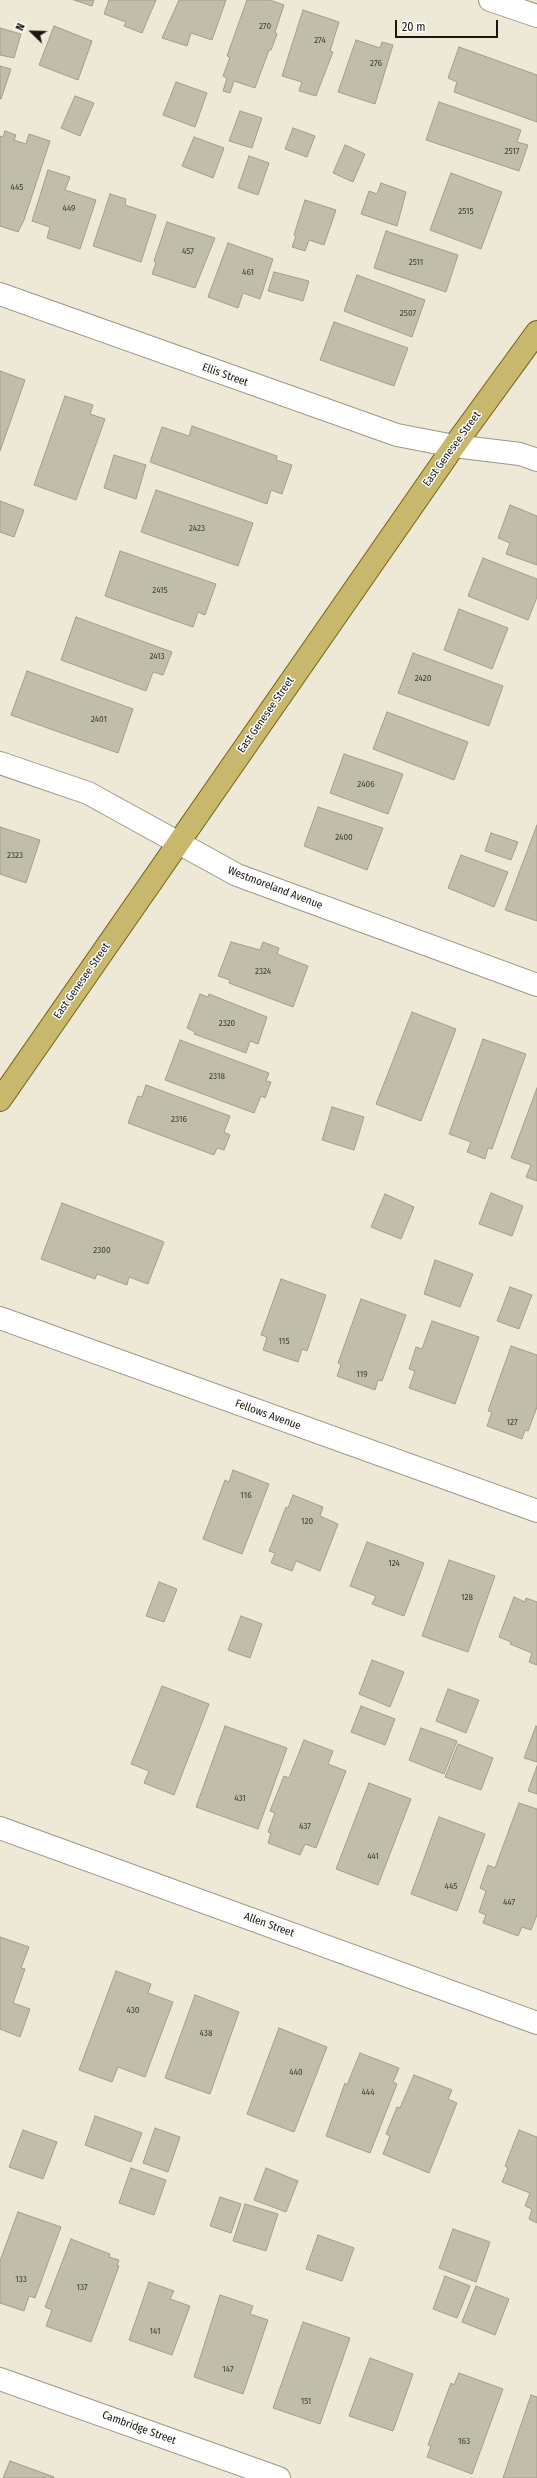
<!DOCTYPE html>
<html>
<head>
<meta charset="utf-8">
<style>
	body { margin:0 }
	#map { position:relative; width:537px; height:2478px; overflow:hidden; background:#eee9d7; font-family:"Fira Sans Condensed",sans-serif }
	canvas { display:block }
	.north { position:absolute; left:12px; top:12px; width:40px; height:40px; -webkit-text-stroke:3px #fff; paint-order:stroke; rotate:293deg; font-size:11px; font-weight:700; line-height:16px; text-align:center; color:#18160f }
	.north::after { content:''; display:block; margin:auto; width:14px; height:18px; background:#18160f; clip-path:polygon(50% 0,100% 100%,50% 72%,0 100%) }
	.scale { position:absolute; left:395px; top:20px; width:103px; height:18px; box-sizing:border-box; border:2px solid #18160f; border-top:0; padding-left:5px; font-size:12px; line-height:14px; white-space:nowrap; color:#18160f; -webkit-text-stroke:3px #fff; paint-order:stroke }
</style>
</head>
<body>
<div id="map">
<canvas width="537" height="2478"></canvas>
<div class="north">N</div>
<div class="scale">20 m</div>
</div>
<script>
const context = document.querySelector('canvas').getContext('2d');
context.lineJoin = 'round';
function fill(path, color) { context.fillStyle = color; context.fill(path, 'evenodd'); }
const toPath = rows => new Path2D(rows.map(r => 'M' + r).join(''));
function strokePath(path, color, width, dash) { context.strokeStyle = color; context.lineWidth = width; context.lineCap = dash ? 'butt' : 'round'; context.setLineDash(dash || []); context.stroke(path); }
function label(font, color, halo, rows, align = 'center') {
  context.font = font + ' "Fira Sans Condensed",sans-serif'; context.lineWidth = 3; context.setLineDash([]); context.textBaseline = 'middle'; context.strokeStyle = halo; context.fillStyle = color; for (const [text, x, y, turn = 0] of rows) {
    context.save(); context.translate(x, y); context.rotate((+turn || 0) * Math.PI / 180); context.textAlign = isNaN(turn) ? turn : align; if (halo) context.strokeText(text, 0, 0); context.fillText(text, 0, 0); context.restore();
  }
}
const building = toPath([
	[74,0,94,0,92,6,74,0],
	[109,0,156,0,142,33,124,26,126,22,104,14,109,0],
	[179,0,226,0,212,40,191,33,187,46,162,38,179,0],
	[247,0,270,0,284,5,275,32,277,34,271,50,269,50,255,88,234,81,230,93,223,91,227,78,223,76,230,57,227,56,247,0],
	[303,10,339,22,330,51,333,52,316,96,299,91,302,82,282,76,303,10],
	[54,26,92,41,78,80,39,65,54,26],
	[0,28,21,34,14,58,0,55,0,28],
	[356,40,380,48,382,42,393,45,375,104,338,92,356,40],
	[459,47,537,75,537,122,454,92,457,82,448,78,459,47],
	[0,66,11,69,1,99,0,99,0,66],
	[176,82,207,93,195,127,163,115,176,82],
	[75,96,94,103,80,136,61,128,75,96],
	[439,102,521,130,517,142,528,145,519,171,426,140,439,102],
	[240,111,262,118,252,148,229,141,240,111],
	[293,128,315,136,307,157,285,149,293,128],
	[5,131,16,135,14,140,26,144,29,134,50,141,24,220,18,232,0,226,0,136,3,137,5,131],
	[194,137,224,148,213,178,182,166,194,137],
	[345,145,365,154,353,182,333,173,345,145],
	[249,156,269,163,258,195,238,188,249,156],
	[48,170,70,177,65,190,96,200,80,249,47,238,50,227,32,221,48,170],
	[451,173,502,192,481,249,430,230,451,173],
	[381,183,406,192,397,226,361,214,369,191,377,194,381,183],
	[110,194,126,199,125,205,156,215,141,262,93,246,110,194],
	[305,200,336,210,324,245,309,240,305,251,292,247,296,236,294,235,305,200],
	[167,222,215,238,195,288,152,274,156,263,154,261,167,222],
	[386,231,458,255,446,292,374,268,386,231],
	[228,243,273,259,260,299,243,293,238,308,208,297,228,243],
	[274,272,309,281,303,301,268,291,274,272],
	[357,275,425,300,412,337,344,311,357,275],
	[334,322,408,348,394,386,320,360,334,322],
	[0,371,25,380,0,451,0,371],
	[65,396,93,405,90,414,105,419,76,500,34,485,65,396],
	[192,426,277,456,276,460,292,465,282,494,271,490,267,504,150,462,162,427,189,436,192,426],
	[114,455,146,465,136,499,104,488,114,455],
	[156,490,253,523,238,566,141,532,156,490],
	[0,501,24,510,14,537,0,532,0,501],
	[510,505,537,516,537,565,506,554,510,543,498,538,510,505],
	[120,551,216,584,205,615,198,612,193,627,105,596,120,551],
	[483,558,537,579,537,597,528,620,468,596,483,558],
	[459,609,508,628,492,669,444,650,459,609],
	[76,617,172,652,163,675,153,672,146,691,61,660,76,617],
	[413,653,503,686,489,726,398,693,413,653],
	[27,671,133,709,118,753,11,715,27,671],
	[387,712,468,742,454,780,373,749,387,712],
	[344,754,403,774,388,814,330,793,344,754],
	[318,807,383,828,367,870,304,846,318,807],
	[537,825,537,921,505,910,537,825],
	[0,827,40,840,26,883,0,874,0,827],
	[491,833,518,842,511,860,485,851,491,833],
	[461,855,508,872,494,907,448,888,461,855],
	[231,942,260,950,263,942,279,948,277,954,308,966,293,1007,229,983,230,980,218,976,231,942],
	[200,994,208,997,209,994,267,1017,258,1044,250,1041,246,1053,194,1034,195,1032,187,1028,200,994],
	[412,1012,456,1029,421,1121,376,1104,412,1012],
	[483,1039,526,1054,492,1149,488,1148,485,1159,467,1152,471,1142,449,1134,483,1039],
	[180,1040,269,1073,266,1081,271,1082,265,1098,261,1096,254,1113,165,1080,180,1040],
	[146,1085,230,1116,224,1132,230,1135,224,1150,217,1148,214,1155,128,1123,138,1096,142,1097,146,1085],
	[537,1088,537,1181,526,1177,531,1165,511,1158,537,1088],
	[332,1107,364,1117,354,1150,322,1140,332,1107],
	[491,1193,523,1206,512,1236,479,1224,491,1193],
	[385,1194,414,1207,401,1239,371,1227,385,1194],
	[62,1203,164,1242,148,1284,129,1277,127,1285,97,1274,95,1279,41,1259,62,1203],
	[435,1260,473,1274,460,1307,424,1294,435,1260],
	[281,1279,326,1295,307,1351,302,1349,298,1362,263,1350,267,1337,261,1335,281,1279],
	[510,1287,532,1295,519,1329,497,1321,510,1287],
	[361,1299,406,1315,382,1381,378,1380,375,1390,337,1376,341,1365,338,1363,361,1299],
	[432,1321,479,1337,455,1404,409,1388,415,1371,409,1369,416,1347,422,1349,432,1321],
	[511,1346,537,1355,537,1407,528,1431,525,1430,522,1439,487,1426,492,1412,488,1411,511,1346],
	[233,1470,269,1484,242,1554,203,1539,225,1480,229,1482,233,1470],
	[293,1495,323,1507,320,1516,338,1524,320,1571,296,1561,292,1571,271,1563,275,1553,269,1551,286,1507,288,1508,293,1495],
	[367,1542,424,1563,404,1616,372,1604,376,1596,350,1586,367,1542],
	[449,1560,495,1576,468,1652,422,1636,449,1560],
	[159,1582,177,1589,164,1622,146,1616,159,1582],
	[514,1597,525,1602,526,1598,537,1602,537,1665,529,1662,532,1653,510,1644,511,1642,499,1637,514,1597],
	[241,1616,262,1624,250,1658,228,1650,241,1616],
	[372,1660,404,1672,390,1707,359,1694,372,1660],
	[162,1686,209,1704,174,1795,144,1783,149,1771,131,1764,162,1686],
	[448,1689,479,1700,466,1733,436,1721,448,1689],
	[361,1706,395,1719,385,1745,351,1732,361,1706],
	[225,1726,287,1748,258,1829,196,1807,225,1726],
	[536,1726,537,1727,537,1762,524,1758,536,1726],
	[421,1728,457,1741,444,1774,409,1760,421,1728],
	[304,1740,333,1751,328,1764,346,1771,316,1848,305,1844,300,1855,268,1843,271,1833,268,1832,275,1813,270,1811,284,1776,289,1778,304,1740],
	[458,1744,493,1758,481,1790,445,1777,458,1744],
	[537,1766,537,1794,528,1791,537,1766],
	[369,1783,411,1799,378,1885,336,1869,369,1783],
	[519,1803,537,1809,537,1915,531,1930,522,1927,518,1936,483,1923,486,1915,479,1912,486,1891,480,1888,488,1865,495,1868,519,1803],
	[439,1817,485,1834,457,1911,411,1894,439,1817],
	[0,1937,29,1947,21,1968,25,1969,13,2003,30,2009,20,2037,0,2029,0,1937],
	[116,1971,151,1984,148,1993,173,2002,145,2077,118,2067,112,2082,79,2070,116,1971],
	[195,1995,239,2012,210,2094,165,2078,195,1995],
	[279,2028,327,2047,294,2132,247,2114,279,2028],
	[360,2053,399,2068,393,2082,397,2084,370,2153,326,2136,345,2083,347,2085,360,2053],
	[414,2075,452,2090,448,2099,457,2103,429,2173,383,2154,390,2136,386,2134,397,2107,400,2108,414,2075],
	[95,2116,142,2133,131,2162,85,2145,95,2116],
	[155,2128,180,2137,168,2172,143,2163,155,2128],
	[23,2130,57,2142,43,2179,9,2167,23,2130],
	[519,2130,537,2137,537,2223,529,2219,532,2209,525,2206,530,2193,502,2182,508,2168,505,2166,519,2130],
	[131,2168,166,2180,154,2215,119,2203,131,2168],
	[266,2168,298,2181,286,2212,254,2200,266,2168],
	[220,2197,241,2204,231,2233,210,2226,220,2197],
	[245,2204,278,2214,266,2251,233,2241,245,2204],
	[18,2212,61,2227,35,2298,29,2296,24,2311,0,2303,0,2261,18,2212],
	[453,2229,490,2242,476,2282,439,2268,453,2229],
	[318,2235,354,2248,342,2281,306,2269,318,2235],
	[71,2239,110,2254,109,2257,119,2260,117,2266,119,2266,91,2342,46,2326,52,2310,45,2307,71,2239],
	[445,2276,470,2286,457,2318,433,2309,445,2276],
	[149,2282,174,2291,170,2299,190,2306,172,2355,129,2340,149,2282],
	[476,2286,509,2299,495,2335,462,2322,476,2286],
	[220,2295,253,2306,250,2314,268,2320,243,2394,194,2377,220,2295],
	[303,2322,350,2338,320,2424,273,2408,303,2322],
	[370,2358,413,2374,393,2431,349,2416,370,2358],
	[459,2373,503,2389,472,2474,427,2457,431,2446,428,2445,451,2383,454,2385,459,2373],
	[531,2395,537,2397,537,2478,503,2478,531,2395],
	[10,2461,54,2477,53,2478,3,2478,10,2461]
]);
fill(building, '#c1bdab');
strokePath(building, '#a29d8c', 1);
const street = toPath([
	[490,0,537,16],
	[0,294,397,435,454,446,520,454,537,460],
	[0,763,88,793,237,875,537,985],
	[0,1318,537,1511],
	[0,1828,537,2023],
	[0,2379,279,2478]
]);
const primary = toPath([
	[0,1100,454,446,537,332]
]);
strokePath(street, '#9b9786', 24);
strokePath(primary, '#73610c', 24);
strokePath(street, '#fff', 22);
strokePath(primary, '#c8b86d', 22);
label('9px', '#424036', null, [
	["270",265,26],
	["274",320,40],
	["276",376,63],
	["2517",512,151],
	["445",17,187],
	["449",69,208],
	["2515",466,211],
	["457",188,251],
	["2511",416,262],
	["461",248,272],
	["2507",408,313],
	["2423",197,528],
	["2415",160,590],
	["2413",157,656],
	["2420",423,678],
	["2401",99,719],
	["2406",366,784],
	["2400",344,837],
	["2323",15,855],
	["2324",263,971],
	["2320",227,1023],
	["2318",217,1076],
	["2316",179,1119],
	["2300",102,1250],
	["115",284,1341],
	["119",362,1374],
	["127",512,1422],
	["116",246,1495],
	["120",307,1521],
	["124",394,1563],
	["128",467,1597],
	["431",240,1798],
	["437",305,1826],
	["441",373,1856],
	["445",451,1886],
	["447",509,1902],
	["430",133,2010],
	["438",206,2033],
	["440",296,2072],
	["444",368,2092],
	["133",21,2279],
	["137",82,2287],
	["141",155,2331],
	["147",228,2369],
	["151",306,2401],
	["163",464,2441]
]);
label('11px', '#18160f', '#fff', [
	["Ellis Street",225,375,20],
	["East Genesee Street",452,449,-54],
	["East Genesee Street",266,715,-55],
	["Westmoreland Avenue",275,888,21],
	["East Genesee Street",82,981,-55],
	["Fellows Avenue",268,1415,20],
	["Allen Street",269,1925,20],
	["Cambridge Street",139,2428,20]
]);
</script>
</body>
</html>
